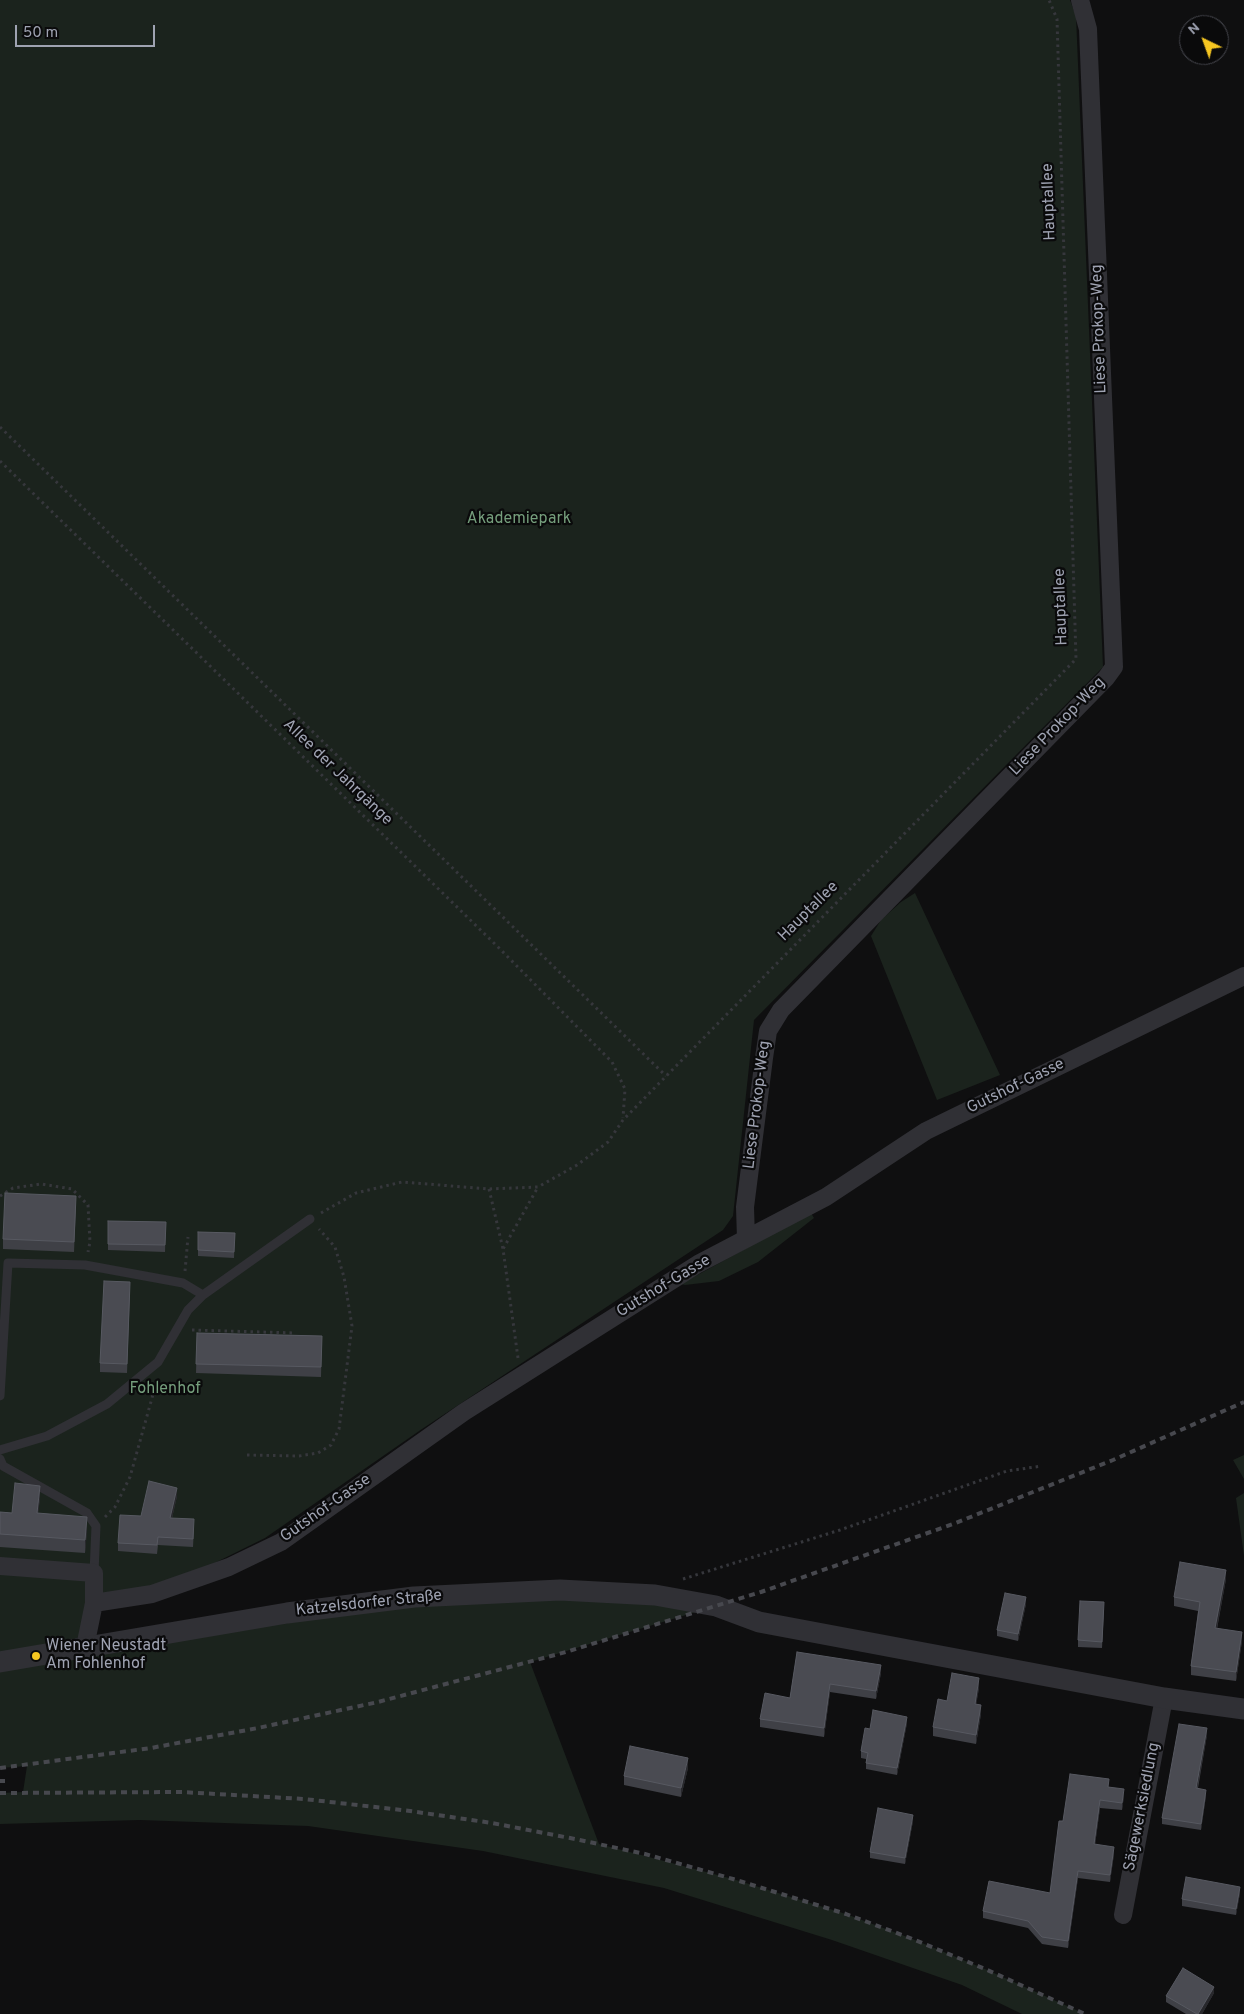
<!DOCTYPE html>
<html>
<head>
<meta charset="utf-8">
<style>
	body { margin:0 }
	#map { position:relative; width:1244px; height:2014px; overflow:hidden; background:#0f0f10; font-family:Overpass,sans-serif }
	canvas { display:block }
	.north { position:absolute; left:1179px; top:15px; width:50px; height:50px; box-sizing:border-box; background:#0a0a0b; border:1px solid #46474e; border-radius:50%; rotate:318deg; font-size:14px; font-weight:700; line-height:20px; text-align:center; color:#9fa3b2 }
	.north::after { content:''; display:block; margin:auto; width:18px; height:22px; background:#f6c621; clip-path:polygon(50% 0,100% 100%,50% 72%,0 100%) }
	.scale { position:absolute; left:15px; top:25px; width:140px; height:22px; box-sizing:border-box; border:2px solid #9fa3b2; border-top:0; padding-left:6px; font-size:15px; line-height:18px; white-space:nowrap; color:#9fa3b2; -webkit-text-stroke:4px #0a0a0b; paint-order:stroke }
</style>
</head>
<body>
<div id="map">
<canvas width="1244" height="2014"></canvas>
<div class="north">N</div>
<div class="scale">50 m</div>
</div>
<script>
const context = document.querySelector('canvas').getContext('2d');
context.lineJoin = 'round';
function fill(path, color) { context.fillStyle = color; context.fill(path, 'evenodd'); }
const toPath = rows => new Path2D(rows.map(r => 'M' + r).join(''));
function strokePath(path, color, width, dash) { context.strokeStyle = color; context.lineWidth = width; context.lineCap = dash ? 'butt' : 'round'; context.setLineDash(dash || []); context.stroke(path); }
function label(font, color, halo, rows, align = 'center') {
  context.font = font + ' Overpass,sans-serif'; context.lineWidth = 4.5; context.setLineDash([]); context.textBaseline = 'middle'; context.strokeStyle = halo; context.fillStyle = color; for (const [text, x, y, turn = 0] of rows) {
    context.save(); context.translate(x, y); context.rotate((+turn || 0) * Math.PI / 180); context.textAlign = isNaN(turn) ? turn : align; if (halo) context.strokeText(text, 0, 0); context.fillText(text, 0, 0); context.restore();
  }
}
fill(toPath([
	[0,0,1070,0,1076,16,1103,667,754,1020,733,1216,723,1230,422,1429,265,1538,152,1594,94,1603,85,1646,287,1613,560,1590,716,1606,530,1662,599,1844,733,1879,846,1914,910,1938,985,1969,1085,2014,1022,2014,962,1985,832,1940,664,1888,483,1851,308,1826,140,1820,0,1824,0,1793,23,1792,27,1766,0,1768],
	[915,893,1000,1075,937,1100,871,936,881,920,901,902],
	[811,1213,814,1218,758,1262,719,1281,685,1285,681,1284],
	[1244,1455,1244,1479,1233,1460],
	[1244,1493,1244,1556,1236,1498]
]), '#1b231d');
strokePath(toPath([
	[0,427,666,1076],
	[0,461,499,948,612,1062,625,1089,623,1118],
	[489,1189,503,1249],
	[0,1196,13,1188,41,1184,72,1189,88,1205,90,1242,88,1252],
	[321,1213,356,1193,402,1182,489,1189,538,1187,577,1165,608,1142,623,1120,1076,659,1057,19,1049,0],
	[185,1271,188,1237],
	[192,1330,296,1333],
	[518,1358,503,1249,538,1187],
	[247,1455,299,1456,318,1453,331,1445,339,1429,352,1326,344,1277,335,1247,319,1229],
	[105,1517,115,1507,130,1477,157,1380],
	[683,1579,840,1530,1007,1471,1042,1466]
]), '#36373c', 3, [2.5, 4]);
strokePath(toPath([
	[0,1396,8,1263,85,1265,183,1283,203,1295],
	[0,1450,47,1436,107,1404,158,1362,188,1310,203,1295,310,1219],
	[0,1459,3,1466,87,1513,96,1526,94,1573]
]), '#303035', 9);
strokePath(toPath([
	[746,1239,745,1207,764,1058,768,1031,781,1010,1106,678,1114,667,1088,29,1080,0],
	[0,1566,94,1573,94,1603,85,1647],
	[94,1603,152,1594,229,1567,281,1542,464,1412,698,1264,826,1197,926,1131,1244,976],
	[1123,1915,1164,1698]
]), '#303035', 18);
strokePath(toPath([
	[0,1662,287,1613,414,1597,560,1590,655,1595,716,1606,759,1622,1164,1698,1244,1709]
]), '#303035', 21);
strokePath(toPath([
	[0,1768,151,1748,258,1728,378,1702,566,1652,761,1592,953,1524,1113,1460,1244,1402],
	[0,1781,5,1781],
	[0,1793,182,1792,304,1799,410,1811,492,1823,575,1839,645,1854,733,1879,846,1914,910,1938,985,1969,1085,2014]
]), '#47484e', 4, [6, 5]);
fill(toPath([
	[76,1205,74,1252,3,1249,3,1239],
	[108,1221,166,1222,165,1252,108,1250],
	[198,1232,235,1233,234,1258,198,1256],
	[130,1291,127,1373,100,1372,100,1363],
	[197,1333,322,1336,321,1377,196,1373],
	[177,1496,172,1518,194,1528,193,1547,158,1545,157,1554,118,1551,118,1543,141,1516],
	[40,1498,38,1513,87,1530,85,1553,0,1547,0,1512,12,1513],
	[1226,1579,1217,1629,1242,1641,1236,1681,1191,1675,1191,1666,1198,1611,1174,1606,1174,1597],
	[1026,1604,1018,1641,997,1636,997,1630],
	[1104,1609,1102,1648,1078,1647,1078,1640],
	[797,1652,881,1673,876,1699,830,1692,824,1737,760,1727,760,1719,790,1698],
	[979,1688,976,1704,981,1714,976,1744,933,1736,933,1727,947,1701],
	[907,1723,897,1775,866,1769,866,1759,861,1758,861,1751,870,1729],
	[1207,1735,1198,1788,1206,1796,1201,1830,1162,1824,1162,1818],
	[688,1768,681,1797,624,1785,624,1776],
	[1109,1787,1124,1796,1122,1810,1100,1808,1095,1845,1114,1854,1110,1882,1078,1878,1068,1948,1042,1944,1028,1928,983,1918,983,1911,1050,1893,1063,1821],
	[913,1821,905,1864,870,1858,870,1852],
	[1240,1893,1236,1915,1182,1906,1182,1899],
	[1214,1993,1202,2014,1186,2014,1166,2002,1166,1996]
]), '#3f4046');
fill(toPath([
	[40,1486,40,1498,37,1525,37,1513],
	[177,1488,177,1496,170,1527,170,1518],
	[87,1517,87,1530,85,1553,85,1540],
	[1226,1570,1226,1579,1215,1638,1215,1628],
	[1026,1597,1026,1604,1018,1641,1018,1634],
	[1242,1632,1242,1641,1236,1681,1236,1672],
	[881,1665,881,1673,876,1699,876,1691],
	[979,1678,979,1688,975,1713,975,1704],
	[830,1684,830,1692,824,1737,824,1728],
	[981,1705,981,1714,976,1744,976,1735],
	[907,1717,907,1723,897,1775,897,1768],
	[1207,1728,1207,1735,1196,1794,1196,1788],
	[688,1758,688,1768,681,1797,681,1788],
	[1124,1789,1124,1796,1122,1810,1122,1803],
	[1206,1790,1206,1796,1201,1830,1201,1824],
	[1100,1800,1100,1808,1094,1852,1094,1844],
	[913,1815,913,1821,905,1864,905,1858],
	[1114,1847,1114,1854,1110,1882,1110,1875],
	[1078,1871,1078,1878,1068,1948,1068,1941],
	[1240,1887,1240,1893,1236,1915,1236,1909],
	[1214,1987,1214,1993,1202,2014,1198,2014]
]), '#28282c');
const building = toPath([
	[5,1193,76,1196,74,1242,3,1239,5,1193],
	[108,1221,166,1222,165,1245,108,1244,108,1221],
	[198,1232,235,1233,234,1252,198,1250,198,1232],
	[104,1281,130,1282,127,1364,100,1363,104,1281],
	[197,1333,322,1336,321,1367,196,1364,197,1333],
	[149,1481,177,1488,170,1518,194,1519,193,1539,158,1537,157,1545,118,1543,120,1515,141,1516,149,1481],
	[15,1483,40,1486,37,1513,87,1517,85,1540,0,1534,0,1512,12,1513,15,1483],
	[1180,1562,1226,1570,1215,1628,1242,1632,1236,1672,1191,1666,1200,1602,1174,1597,1180,1562],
	[1005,1593,1026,1597,1018,1634,997,1630,1005,1593],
	[1080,1601,1104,1602,1102,1642,1078,1640,1080,1601],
	[797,1652,881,1665,876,1691,830,1684,824,1728,760,1719,765,1693,790,1698,797,1652],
	[952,1673,979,1678,975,1704,981,1705,976,1735,933,1727,938,1699,947,1701,952,1673],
	[873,1710,907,1717,897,1768,866,1763,868,1753,861,1751,865,1728,870,1729,873,1710],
	[1179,1724,1207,1728,1196,1788,1206,1790,1201,1824,1162,1818,1179,1724],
	[630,1746,688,1758,681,1788,624,1776,630,1746],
	[1070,1774,1109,1779,1108,1787,1124,1789,1122,1803,1100,1800,1094,1844,1114,1847,1110,1875,1078,1871,1068,1941,1042,1937,1028,1921,983,1911,989,1881,1050,1893,1059,1821,1063,1821,1070,1774],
	[878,1808,913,1815,905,1858,870,1852,878,1808],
	[1186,1877,1240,1887,1236,1909,1182,1899,1186,1877],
	[1183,1968,1214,1987,1198,2014,1197,2014,1166,1996,1183,1968]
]);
fill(building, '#4a4b52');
strokePath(building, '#575961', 1);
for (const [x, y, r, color] of [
	[36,1656,5,"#f6c621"]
]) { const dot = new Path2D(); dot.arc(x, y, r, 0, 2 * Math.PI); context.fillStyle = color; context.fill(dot); strokePath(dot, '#0a0a0b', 2); }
label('16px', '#9fa3b2', '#0a0a0b', [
	["Hauptallee",1050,202,-92],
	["Liese Prokop-Weg",1100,329,-92],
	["Hauptallee",1062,607,-92],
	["Liese Prokop-Weg",1058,727,-46],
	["Allee der Jahrgänge",337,773,44],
	["Hauptallee",809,912,-45],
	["Gutshof-Gasse",1016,1087,-26],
	["Liese Prokop-Weg",758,1105,-83],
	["Gutshof-Gasse",664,1287,-31],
	["Gutshof-Gasse",326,1509,-35],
	["Katzelsdorfer Straße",369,1604,-6],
	["Sägewerksiedlung",1143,1807,-79]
]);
label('16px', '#759e7c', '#0a0a0b', [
	["Akademiepark",519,520],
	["Fohlenhof",165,1390]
]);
label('16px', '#9fa3b2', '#0a0a0b', [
	["Wiener Neustadt",46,1647],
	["Am Fohlenhof",46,1665]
], 'left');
</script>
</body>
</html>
